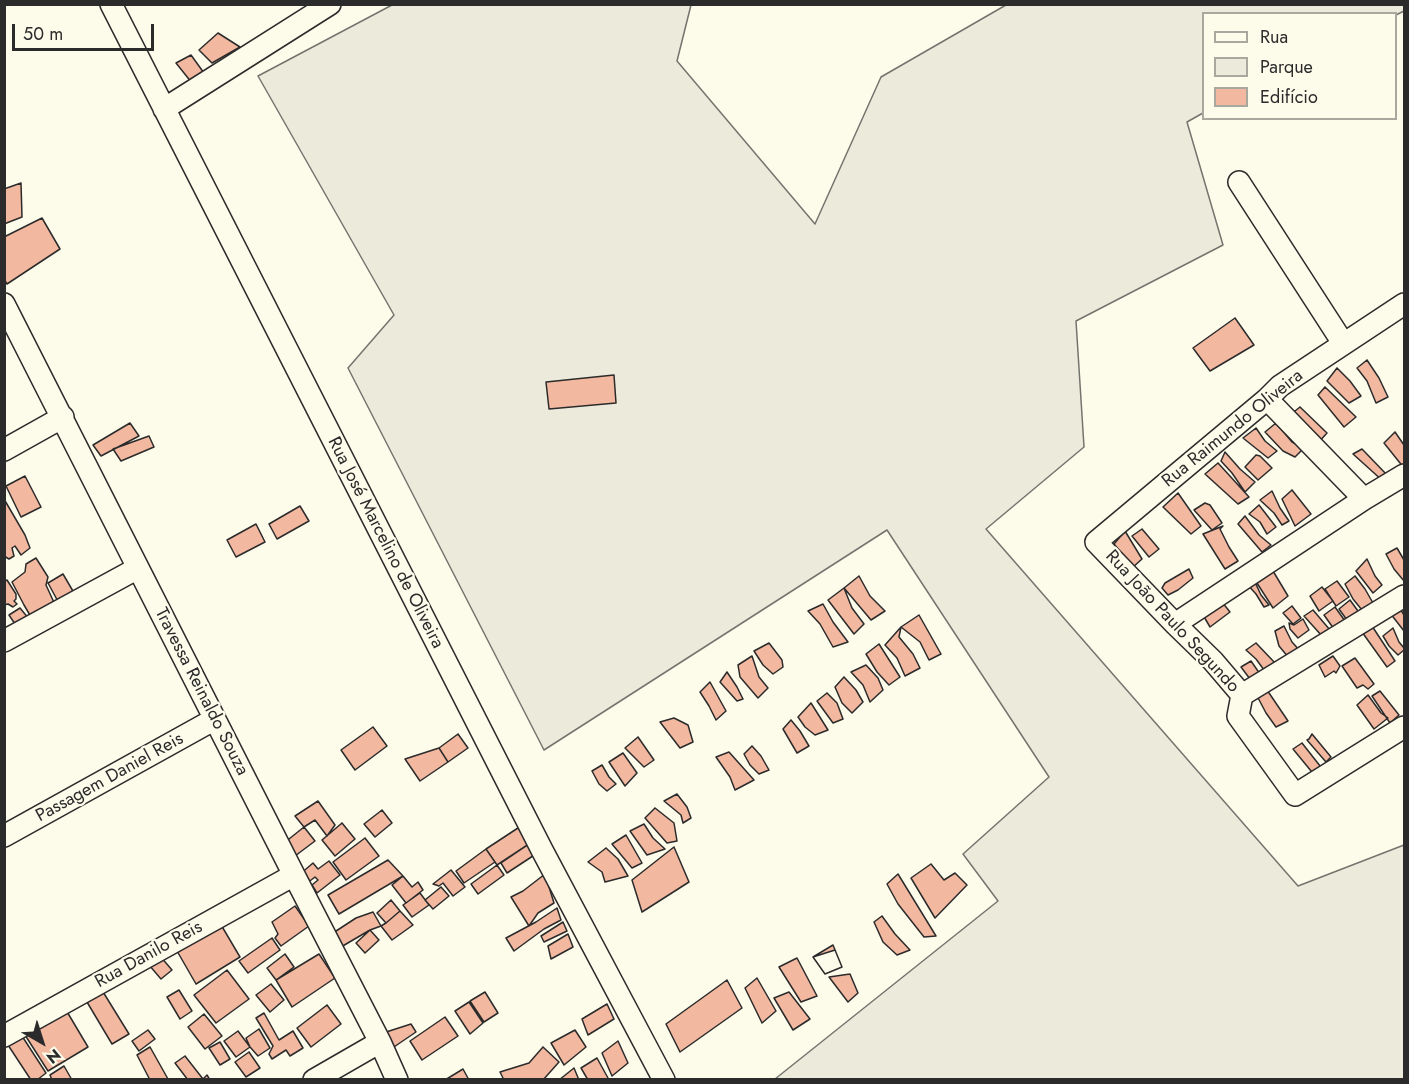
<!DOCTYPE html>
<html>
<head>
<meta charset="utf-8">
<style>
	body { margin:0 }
	#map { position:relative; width:1409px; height:1084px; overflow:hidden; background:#fdfbea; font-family:Jost,sans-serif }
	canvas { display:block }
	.frame { position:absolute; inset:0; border:6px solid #2b2b2b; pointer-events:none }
	.legend { position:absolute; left:1202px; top:12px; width:195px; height:108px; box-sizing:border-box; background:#fdfbea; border:2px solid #a9a89e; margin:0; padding:8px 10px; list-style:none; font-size:18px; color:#2b2b2b }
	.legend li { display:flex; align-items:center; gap:12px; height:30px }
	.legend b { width:30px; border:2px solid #a9a89e }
	.north { position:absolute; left:12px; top:1012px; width:60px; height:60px; -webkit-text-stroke:4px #fdfbea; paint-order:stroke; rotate:141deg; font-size:16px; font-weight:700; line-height:24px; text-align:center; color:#2b2b2b }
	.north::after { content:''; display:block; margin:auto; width:21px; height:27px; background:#2b2b2b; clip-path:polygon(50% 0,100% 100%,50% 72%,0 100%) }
	.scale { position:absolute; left:12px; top:24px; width:142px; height:27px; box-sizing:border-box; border:3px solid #2b2b2b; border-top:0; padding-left:8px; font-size:18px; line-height:21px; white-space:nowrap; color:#2b2b2b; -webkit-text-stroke:4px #fdfbea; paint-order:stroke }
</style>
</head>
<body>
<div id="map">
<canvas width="1409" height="1084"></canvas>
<div class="frame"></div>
<ul class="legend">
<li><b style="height:8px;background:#fdfbea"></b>Rua</li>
<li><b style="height:16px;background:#ecebdb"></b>Parque</li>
<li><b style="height:16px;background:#f2b8a0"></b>Edifício</li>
</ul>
<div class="north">N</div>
<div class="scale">50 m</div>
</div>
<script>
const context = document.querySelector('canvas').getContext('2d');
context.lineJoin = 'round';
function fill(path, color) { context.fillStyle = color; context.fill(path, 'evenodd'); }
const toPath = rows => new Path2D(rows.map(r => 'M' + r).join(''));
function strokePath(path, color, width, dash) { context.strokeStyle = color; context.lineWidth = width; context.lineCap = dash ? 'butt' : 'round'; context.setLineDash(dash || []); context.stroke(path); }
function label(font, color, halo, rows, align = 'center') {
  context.font = font + ' Jost,sans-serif'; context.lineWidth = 4.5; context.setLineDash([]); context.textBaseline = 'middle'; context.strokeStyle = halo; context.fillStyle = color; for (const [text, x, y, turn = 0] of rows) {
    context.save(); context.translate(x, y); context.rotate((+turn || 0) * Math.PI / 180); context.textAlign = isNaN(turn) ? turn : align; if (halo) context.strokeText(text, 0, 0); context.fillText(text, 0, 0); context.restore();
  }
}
const green = toPath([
	[392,5,691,5,677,61,815,224,881,77,1006,5,1404,5,1404,11,1396,15,1396,14,1204,14,1203,113,1187,122,1223,245,1076,321,1084,447,986,529,1298,886,1404,845,1404,1079,775,1079,998,901,963,854,1049,777,887,530,544,750,348,368,394,315,258,76,392,5]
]);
fill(green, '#ecebdb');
strokePath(green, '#74746e', 1.5);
const building = toPath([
	[218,33,240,47,212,63,199,50,218,33],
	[191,55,204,73,196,88,176,63,191,55],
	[21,183,22,217,4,224,4,189,21,183],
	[42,218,60,249,7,284,4,279,4,237,42,218],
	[1235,318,1254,345,1210,371,1193,348,1235,318],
	[1367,360,1379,378,1388,397,1376,403,1367,381,1357,368,1367,360],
	[1337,368,1350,381,1361,396,1349,403,1327,381,1337,368],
	[614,375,616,403,549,409,546,382,614,375],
	[1325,387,1356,417,1344,427,1318,395,1325,387],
	[1300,407,1327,433,1317,444,1290,415,1300,407],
	[130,423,139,436,101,456,93,445,130,423],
	[1276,423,1292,442,1304,448,1295,457,1283,451,1265,432,1276,423],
	[1256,428,1265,441,1277,451,1268,458,1243,438,1256,428],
	[1395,432,1404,445,1404,468,1384,443,1395,432],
	[149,436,154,447,121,461,113,449,149,436],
	[1362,449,1388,476,1384,482,1353,454,1362,449],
	[1225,452,1240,469,1255,482,1245,492,1232,473,1221,461,1225,452],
	[1256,455,1260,456,1272,468,1258,480,1245,467,1256,455],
	[1218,463,1229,475,1249,497,1238,504,1205,474,1218,463],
	[25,476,41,507,21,517,6,486,25,476],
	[1292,490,1311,514,1295,526,1282,499,1292,490],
	[1272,491,1280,508,1289,521,1282,525,1274,513,1260,500,1272,491],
	[1178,493,1201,526,1191,534,1163,507,1178,493],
	[4,499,25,535,30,548,21,555,15,546,12,548,14,556,9,559,4,556,4,499],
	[1205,503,1210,505,1222,523,1212,530,1194,510,1205,503],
	[1259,505,1276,527,1267,534,1260,522,1249,514,1259,505],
	[300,506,309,521,277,539,269,524,300,506],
	[1245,516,1259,535,1271,545,1262,552,1238,524,1245,516],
	[256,524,265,542,236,557,227,540,256,524],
	[1223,526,1220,529,1229,547,1238,561,1225,569,1203,534,1223,526],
	[1142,529,1159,549,1149,557,1132,536,1142,529],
	[1125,531,1142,559,1132,568,1114,544,1125,531],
	[1397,548,1404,560,1404,581,1394,569,1386,554,1397,548],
	[36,558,48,577,46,585,57,609,34,622,24,605,12,582,25,572,26,564,36,558],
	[1367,559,1375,576,1382,585,1373,593,1356,571,1367,559],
	[1270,566,1288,596,1273,608,1255,580,1270,566],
	[1189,569,1193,578,1178,590,1168,595,1162,588,1165,583,1189,569],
	[63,574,77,598,61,607,48,583,63,574],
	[859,576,870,596,885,611,871,620,844,588,859,576],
	[1355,576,1365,589,1373,603,1362,610,1353,599,1345,584,1355,576],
	[1253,578,1261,595,1269,605,1264,607,1256,594,1246,583,1253,578],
	[7,580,16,594,16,599,14,601,17,604,13,607,8,604,4,605,4,582,7,580],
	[1337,581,1349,597,1336,606,1325,589,1337,581],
	[1322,587,1333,601,1319,611,1310,596,1322,587],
	[844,588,852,608,864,624,854,634,828,600,844,588],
	[1350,600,1358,611,1347,620,1339,609,1350,600],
	[1222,602,1230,612,1210,627,1203,615,1222,602],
	[823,604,833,622,848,642,833,647,820,624,808,611,823,604],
	[1292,606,1301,618,1293,624,1283,613,1292,606],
	[1335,607,1345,621,1334,629,1324,615,1335,607],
	[1399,607,1404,615,1404,631,1390,613,1399,607],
	[20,608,29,619,17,627,9,615,20,608],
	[1313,610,1330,630,1322,636,1304,616,1313,610],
	[919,615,941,654,929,660,920,642,901,627,919,615],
	[1303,619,1309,630,1298,638,1290,629,1289,623,1294,625,1303,619],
	[1284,626,1292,642,1301,652,1289,658,1279,646,1275,631,1284,626],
	[1372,626,1395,661,1387,667,1362,632,1372,626],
	[901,627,899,637,913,654,920,668,905,676,897,658,885,645,901,627],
	[1393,628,1399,642,1404,648,1404,650,1398,655,1389,646,1383,636,1393,628],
	[769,643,782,660,783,667,773,674,763,665,754,651,769,643],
	[1256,643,1276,664,1267,674,1256,659,1246,650,1256,643],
	[879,644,900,677,889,685,877,672,866,654,879,644],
	[752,656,759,677,768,688,758,698,740,677,738,665,752,656],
	[1333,656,1340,666,1336,673,1334,671,1325,677,1319,665,1333,656],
	[1355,658,1374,684,1368,689,1363,685,1357,688,1342,666,1355,658],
	[1251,661,1260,674,1250,679,1241,667,1251,661],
	[866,665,878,678,883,690,870,702,863,685,851,672,866,665],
	[727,672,737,687,743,699,737,701,720,682,727,672],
	[844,677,856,690,863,702,852,713,842,703,835,687,844,677],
	[710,682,726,711,716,720,709,706,700,692,710,682],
	[1265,687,1288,721,1276,727,1266,713,1256,694,1265,687],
	[1380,691,1399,715,1390,723,1372,696,1380,691],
	[827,693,837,703,843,719,833,723,817,701,827,693],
	[1368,695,1381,713,1388,718,1374,729,1357,705,1368,695],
	[811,703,828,730,815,735,805,727,798,717,811,703],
	[674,718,688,725,693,742,680,748,660,722,674,718],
	[791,720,800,731,809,746,797,753,783,729,791,720],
	[373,727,387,746,355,770,341,750,373,727],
	[458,734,468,748,448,762,439,748,458,734],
	[1312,734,1331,757,1326,762,1307,740,1309,739,1312,734],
	[638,737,654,760,644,767,625,748,638,737],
	[1302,743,1324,771,1316,777,1293,749,1302,743],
	[752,746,761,756,769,770,759,774,750,765,744,754,752,746],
	[439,748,448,762,420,781,405,759,439,748],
	[729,752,754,780,735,790,730,777,716,757,729,752],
	[623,753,637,773,625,786,609,762,623,753],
	[602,765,609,777,616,784,607,791,599,784,592,771,602,765],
	[677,794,687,807,691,818,683,823,681,815,664,801,677,794],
	[318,801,335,825,327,836,315,820,304,827,295,816,318,801],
	[655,808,674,823,677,841,667,843,645,818,655,808],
	[382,810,392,823,375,837,364,824,382,810],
	[342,823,355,839,335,856,322,840,342,823],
	[524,824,535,840,497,865,486,849,524,824],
	[644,824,653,838,665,849,647,855,630,831,644,824],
	[304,827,315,841,295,856,284,843,304,827],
	[626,835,642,863,632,868,612,844,626,835],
	[365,838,379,856,346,880,333,862,365,838],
	[535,840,542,850,507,873,501,863,535,840],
	[674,847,689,882,642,912,632,880,674,847],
	[606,848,618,859,628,876,605,882,602,872,588,862,606,848],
	[486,849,495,862,464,883,456,871,486,849],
	[388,860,403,876,339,914,328,895,388,860],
	[329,861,340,875,317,893,312,885,318,880,315,877,306,884,299,875,313,863,318,869,329,861],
	[931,864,944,880,955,873,967,885,935,918,911,878,931,864],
	[497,865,504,875,478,894,471,884,497,865],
	[451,870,465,887,453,896,443,883,439,886,433,884,451,870],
	[545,874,554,903,538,913,529,926,511,897,523,891,545,874],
	[898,874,936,936,924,937,898,904,887,884,898,874],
	[403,876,412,887,418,882,423,890,406,903,392,885,403,876],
	[441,887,449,896,433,909,425,900,441,887],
	[420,893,429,905,412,917,403,905,420,893],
	[391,900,400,911,386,923,377,913,391,900],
	[295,906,309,926,281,946,275,938,278,934,272,922,295,906],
	[557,908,561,920,544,929,514,951,506,938,536,922,557,908],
	[400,911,413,925,392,940,381,926,386,923,400,911],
	[373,912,381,926,370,930,341,947,333,933,356,918,373,912],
	[882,916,895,934,910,950,897,955,883,942,874,922,882,916],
	[217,918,240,957,196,984,173,944,217,918],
	[563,922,567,931,544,942,541,936,563,922],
	[370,930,379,940,365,953,356,943,370,930],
	[568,934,573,947,551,959,548,946,568,934],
	[272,938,280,950,248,973,239,961,272,938],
	[833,945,842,967,825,974,813,957,833,945],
	[835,950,842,967,825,974,813,957,835,950],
	[285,954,294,967,276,980,267,968,285,954],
	[319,954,335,978,292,1007,276,980,319,954],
	[160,956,172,970,161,979,149,965,160,956],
	[797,958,817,996,801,1002,779,967,797,958],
	[227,970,249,999,216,1023,194,995,227,970],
	[850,974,858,993,848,1002,829,977,850,974],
	[757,978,776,1011,762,1023,745,988,757,978],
	[727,980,742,1008,680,1052,666,1024,727,980],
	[271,984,284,1000,270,1012,256,995,271,984],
	[100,987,129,1034,112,1044,84,997,100,987],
	[179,990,192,1011,180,1019,167,997,179,990],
	[485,992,498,1013,484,1022,470,1001,485,992],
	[789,992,810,1019,793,1030,774,998,789,992],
	[469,1002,483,1023,470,1034,455,1011,469,1002],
	[607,1004,614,1019,588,1035,582,1019,607,1004],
	[327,1005,341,1024,311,1047,297,1028,327,1005],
	[66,1010,88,1047,48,1071,25,1035,66,1010],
	[264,1013,279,1040,293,1031,303,1048,290,1056,286,1050,272,1059,269,1054,273,1046,256,1018,264,1013],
	[204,1014,222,1036,205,1049,188,1027,204,1014],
	[445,1017,458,1036,422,1060,410,1041,445,1017],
	[411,1024,416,1032,388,1051,380,1034,411,1024],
	[259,1029,270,1048,258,1056,250,1047,246,1038,259,1029],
	[148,1030,155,1039,139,1051,132,1041,148,1030],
	[575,1030,586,1047,564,1065,551,1043,575,1030],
	[238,1031,250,1047,236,1057,224,1041,238,1031],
	[22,1036,46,1073,37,1080,31,1080,8,1045,22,1036],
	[618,1041,628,1063,612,1076,602,1053,618,1041],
	[220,1042,230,1059,220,1065,209,1048,220,1042],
	[150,1047,168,1079,168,1080,150,1080,137,1055,150,1047],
	[543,1047,559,1062,543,1080,504,1080,500,1072,529,1063,543,1047],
	[249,1052,260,1068,246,1077,235,1062,249,1052],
	[185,1056,203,1079,207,1075,210,1080,188,1080,175,1063,185,1056],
	[597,1058,608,1078,605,1080,588,1080,581,1068,597,1058],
	[64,1066,72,1080,52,1080,50,1075,64,1066],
	[574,1068,579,1080,559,1080,574,1068],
	[463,1069,469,1080,445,1080,463,1069]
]);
fill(building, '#f2b8a0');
strokePath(building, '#2b2b2b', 1.5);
const minor = toPath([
	[111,4,542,850,664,1080],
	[164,109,330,4],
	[1239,182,1343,343],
	[4,304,294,875,380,1042,397,1080],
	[1404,304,1280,386,1267,399,1096,542,1175,624,1213,661,1242,695,1238,716,1295,795,1404,727],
	[1267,399,1364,499],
	[4,450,63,417],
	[1175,624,1364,499,1404,475],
	[4,641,138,568],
	[1242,695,1404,596],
	[4,836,215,719],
	[4,1036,294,875],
	[314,1080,380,1042]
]);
strokePath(minor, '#2b2b2b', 24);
strokePath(minor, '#fdfbea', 21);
label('18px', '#2b2b2b', '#fdfbea', [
	["Rua Raimundo Oliveira",1233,429,-39],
	["Rua José Marcelino de Oliveira",385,543,63],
	["Rua João Paulo Segundo",1172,622,47],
	["Travessa Reinaldo Souza",201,692,63],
	["Passagem Daniel Reis",110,778,-29],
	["Rua Danilo Reis",149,955,-29]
]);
</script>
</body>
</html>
